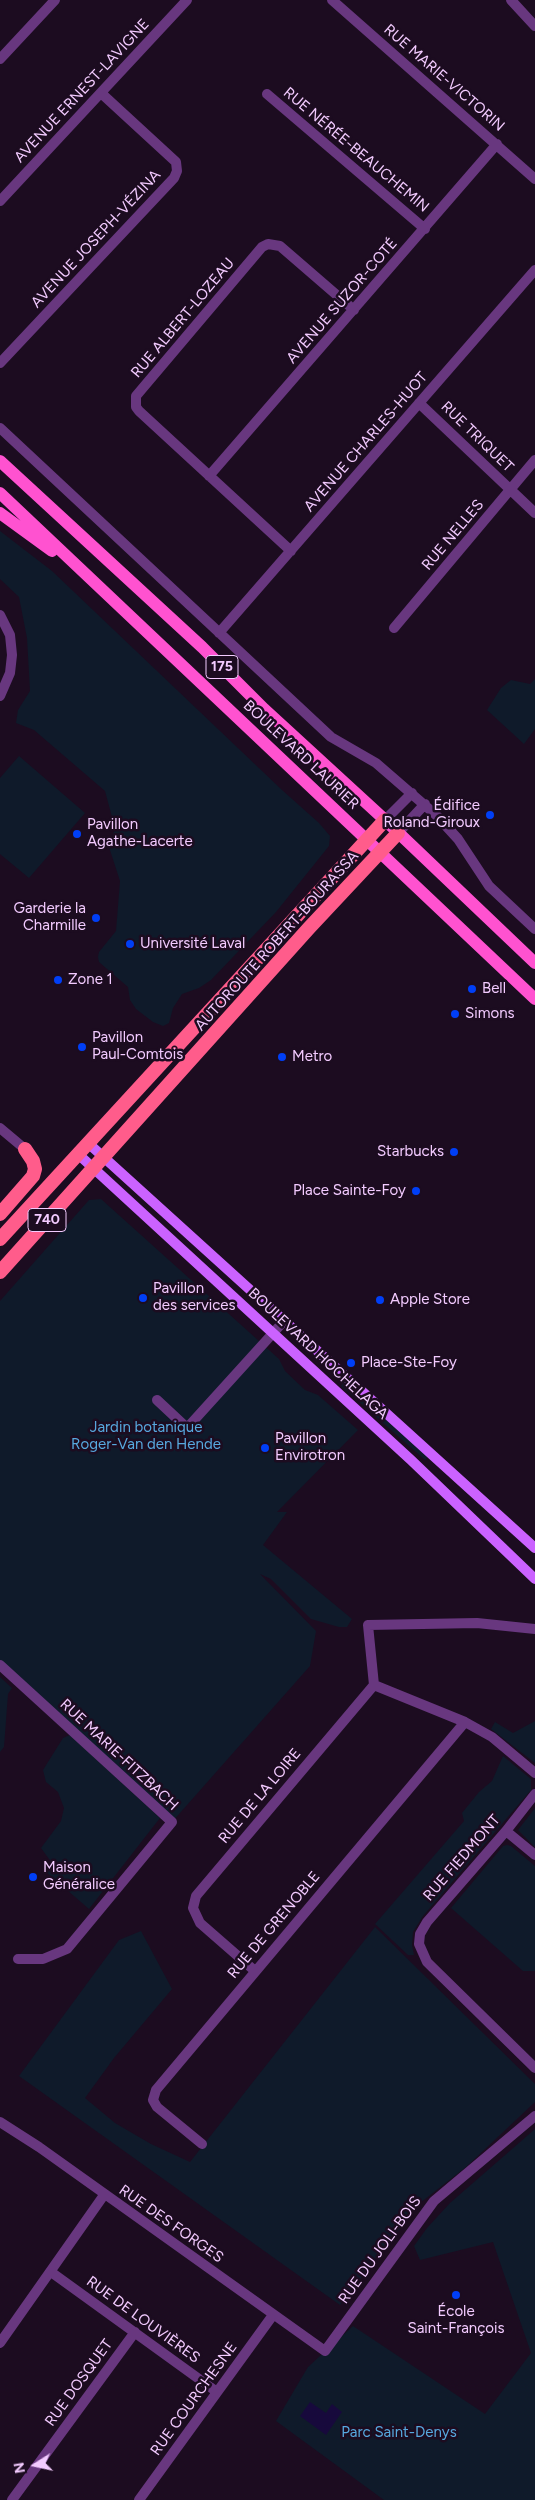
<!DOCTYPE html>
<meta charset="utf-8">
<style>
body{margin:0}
#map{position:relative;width:535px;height:2500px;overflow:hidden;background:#1c0c20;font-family:Figtree,sans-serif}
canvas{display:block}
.north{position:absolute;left:10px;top:2440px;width:50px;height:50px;-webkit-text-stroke:4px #1c0c20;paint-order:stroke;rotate:260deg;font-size:14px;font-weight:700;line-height:20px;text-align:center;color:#f3cbff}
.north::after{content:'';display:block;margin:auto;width:18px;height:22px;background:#f3cbff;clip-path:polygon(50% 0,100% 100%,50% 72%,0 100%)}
</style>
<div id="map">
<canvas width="535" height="2500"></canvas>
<div class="north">N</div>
</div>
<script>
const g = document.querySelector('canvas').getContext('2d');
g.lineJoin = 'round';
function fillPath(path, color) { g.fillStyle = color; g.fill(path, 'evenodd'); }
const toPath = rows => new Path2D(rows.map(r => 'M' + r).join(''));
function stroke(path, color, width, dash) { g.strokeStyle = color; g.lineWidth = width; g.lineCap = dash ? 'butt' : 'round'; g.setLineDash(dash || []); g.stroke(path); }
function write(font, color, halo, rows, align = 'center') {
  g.font = font + ' Figtree,sans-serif'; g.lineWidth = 5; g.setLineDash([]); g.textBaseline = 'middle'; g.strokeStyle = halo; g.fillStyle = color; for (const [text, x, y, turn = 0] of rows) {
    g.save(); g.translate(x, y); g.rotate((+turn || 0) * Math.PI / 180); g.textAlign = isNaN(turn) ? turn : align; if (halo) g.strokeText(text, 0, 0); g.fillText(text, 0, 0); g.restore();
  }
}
fillPath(toPath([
 [0,531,52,571,282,790,319,823,330,836,329,846,276,912,211,980,199,988,182,994,173,1008,169,1023,163,1026,153,1022,136,1009,130,1000,128,987,99,962,98,957,99,952,116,931,120,881,109,847,115,828,105,791,34,730,16,723,18,710,30,691,27,638,19,597,0,579],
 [535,679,535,729,524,744,487,710,501,688,511,680,530,684],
 [19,756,85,813,29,878,0,854,0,778],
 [101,1199,279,1359,285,1371,305,1390,318,1395,358,1430,277,1512,287,1512,263,1545,352,1619,347,1627,339,1627,311,1619,271,1579,260,1574,316,1631,310,1666,172,1822,0,1663,0,1301,89,1200],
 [345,1382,428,1457,425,1460,341,1386],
 [0,1677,12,1688,8,1694,4,1747,0,1752],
 [535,1721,535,1763,491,1729,495,1722,513,1733],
 [70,1735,160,1818,89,1909,45,1871,52,1863,41,1848,61,1821,64,1808,58,1792,46,1782,43,1770,63,1738],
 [503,1756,531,1779,531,1790,423,1916,413,1932,412,1945,414,1955,408,1955,375,1924,464,1821,462,1813,479,1792,492,1781],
 [535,1808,535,1847,518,1830],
 [507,1845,511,1846,535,1866,535,1971,523,1971,451,1908,503,1846],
 [375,1927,535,2084,535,2102,466,2167,420,2203,340,2305,19,2076,119,1940,141,1931,172,1989,114,2058,85,2098,115,2123,151,2144,190,2162],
 [535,2129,535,2500,384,2500,276,2421,308,2367,353,2326,485,2414,531,2353,493,2242,420,2260,414,2246,427,2228,450,2203]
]), '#0f1a2a');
fillPath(toPath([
 [310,2402,326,2413,332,2404,342,2412,326,2435,300,2416]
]), '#17093c');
stroke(toPath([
 [332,0,535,179],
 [511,0,535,26],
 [0,59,55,0],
 [267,94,425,229],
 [0,201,187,0],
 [0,363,174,178,177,171,176,162,101,93],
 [419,403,535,513],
 [0,428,331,737,376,763,436,815,458,839,489,886,535,929],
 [209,476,497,144],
 [291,551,139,411,136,407,136,396,262,247,268,244,280,246,354,310],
 [0,615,10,635,12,655,10,673,0,696],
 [394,628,535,460],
 [219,633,535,270],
 [385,820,412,793],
 [398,833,425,804],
 [0,1128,25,1149],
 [157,1400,187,1428,284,1321],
 [0,1665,172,1822,67,1949,43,1959,18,1959],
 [374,1685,465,1722,492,1737,535,1773],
 [535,1794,506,1831,427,1922,420,1934,419,1944,427,1962,535,2068],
 [506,1831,535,1855],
 [255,1971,200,1923,193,1908,196,1896,374,1685,368,1625,477,1623,535,1629],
 [0,2122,39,2147,325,2351,434,2201,535,2116],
 [202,2144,157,2107,153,2100,156,2090,465,1722],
 [51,2272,217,2392],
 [0,2343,104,2195],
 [12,2500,135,2332],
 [139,2500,273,2315]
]), '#68377f', 10);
stroke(toPath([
 [88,1143,535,1548],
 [78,1154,411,1460,535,1579]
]), '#cb62ff', 10);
stroke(toPath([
 [0,461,202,647,264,709,385,820,535,963],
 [0,493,535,999],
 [0,513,52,551]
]), '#ff52d0', 12);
stroke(toPath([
 [0,1214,33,1176,35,1169,33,1161,25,1149],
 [0,1239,385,820],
 [0,1272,309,928,398,833]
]), '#ff5c8b', 14);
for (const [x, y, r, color] of [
 [490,815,5,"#003ff6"],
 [77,834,5,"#003ff6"],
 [96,918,5,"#003ff6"],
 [130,944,5,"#003ff6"],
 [58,980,5,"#003ff6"],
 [472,989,5,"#003ff6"],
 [455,1014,5,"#003ff6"],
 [82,1047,5,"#003ff6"],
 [282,1057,5,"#003ff6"],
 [454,1152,5,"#003ff6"],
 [416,1191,5,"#003ff6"],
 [143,1298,5,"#003ff6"],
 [380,1300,5,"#003ff6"],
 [351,1363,5,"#003ff6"],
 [265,1448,5,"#003ff6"],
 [33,1877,5,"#003ff6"],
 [456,2295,5,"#003ff6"]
]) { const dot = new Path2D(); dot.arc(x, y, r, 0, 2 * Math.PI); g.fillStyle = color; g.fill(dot); stroke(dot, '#1c0c20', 2); }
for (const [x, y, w] of [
 [222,667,32],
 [47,1220,38]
]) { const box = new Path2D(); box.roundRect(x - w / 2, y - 11.5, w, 23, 4); g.fillStyle = '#1c0c20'; g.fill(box); stroke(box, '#f3cbff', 1); }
write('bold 14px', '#f3cbff', null, [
 ["175",222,667],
 ["740",47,1220]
]);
write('15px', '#f3cbff', '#1c0c20', [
 ["RUE MARIE-VICTORIN",444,78,41],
 ["AVENUE ERNEST-LAVIGNE",82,91,-47],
 ["RUE NÉRÉE-BEAUCHEMIN",356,150,40],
 ["AVENUE JOSEPH-VÉZINA",96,239,-47],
 ["AVENUE SUZOR-COTÉ",342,301,-49],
 ["RUE ALBERT-LOZEAU",183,318,-50],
 ["RUE TRIQUET",477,437,44],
 ["AVENUE CHARLES-HUOT",366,442,-49],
 ["RUE NELLES",453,535,-50],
 ["BOULEVARD LAURIER",301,755,43],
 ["AUTOROUTE ROBERT-BOURASSA",277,941,-48],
 ["BOULEVARD HOCHELAGA",318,1354,43],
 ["RUE MARIE-FITZBACH",119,1755,43],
 ["RUE DE LA LOIRE",260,1796,-50],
 ["RUE FIEDMONT",462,1858,-49],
 ["RUE DE GRENOBLE",274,1925,-50],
 ["RUE DES FORGES",171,2224,35],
 ["RUE DU JOLI-BOIS",380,2250,-54],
 ["RUE DE LOUVIÈRES",143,2320,36],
 ["RUE DOSQUET",79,2383,-54],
 ["RUE COURCHESNE",194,2399,-54]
]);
write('15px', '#f3cbff', '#1c0c20', [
 ["Édifice",480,806,"right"],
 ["Roland-Giroux",480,823,"right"],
 ["Pavillon",87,825],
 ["Agathe-Lacerte",87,842],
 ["Garderie la",86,909,"right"],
 ["Charmille",86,926,"right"],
 ["Université Laval",140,944],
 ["Zone 1",68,980],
 ["Bell",482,989],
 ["Simons",465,1014],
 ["Pavillon",92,1038],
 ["Paul-Comtois",92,1055],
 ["Metro",292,1057],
 ["Starbucks",444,1152,"right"],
 ["Place Sainte-Foy",406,1191,"right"],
 ["Pavillon",153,1289],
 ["des services",153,1306],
 ["Apple Store",390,1300],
 ["Place-Ste-Foy",361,1363],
 ["Pavillon",275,1439],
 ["Envirotron",275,1456],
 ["Maison",43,1868],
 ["Généralice",43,1885],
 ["École",456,2312,"center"],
 ["Saint-François",456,2329,"center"]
], 'left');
write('15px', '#57a9df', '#1c0c20', [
 ["Jardin botanique",146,1428],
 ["Roger-Van den Hende",146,1445],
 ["Parc Saint-Denys",399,2433]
]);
</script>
